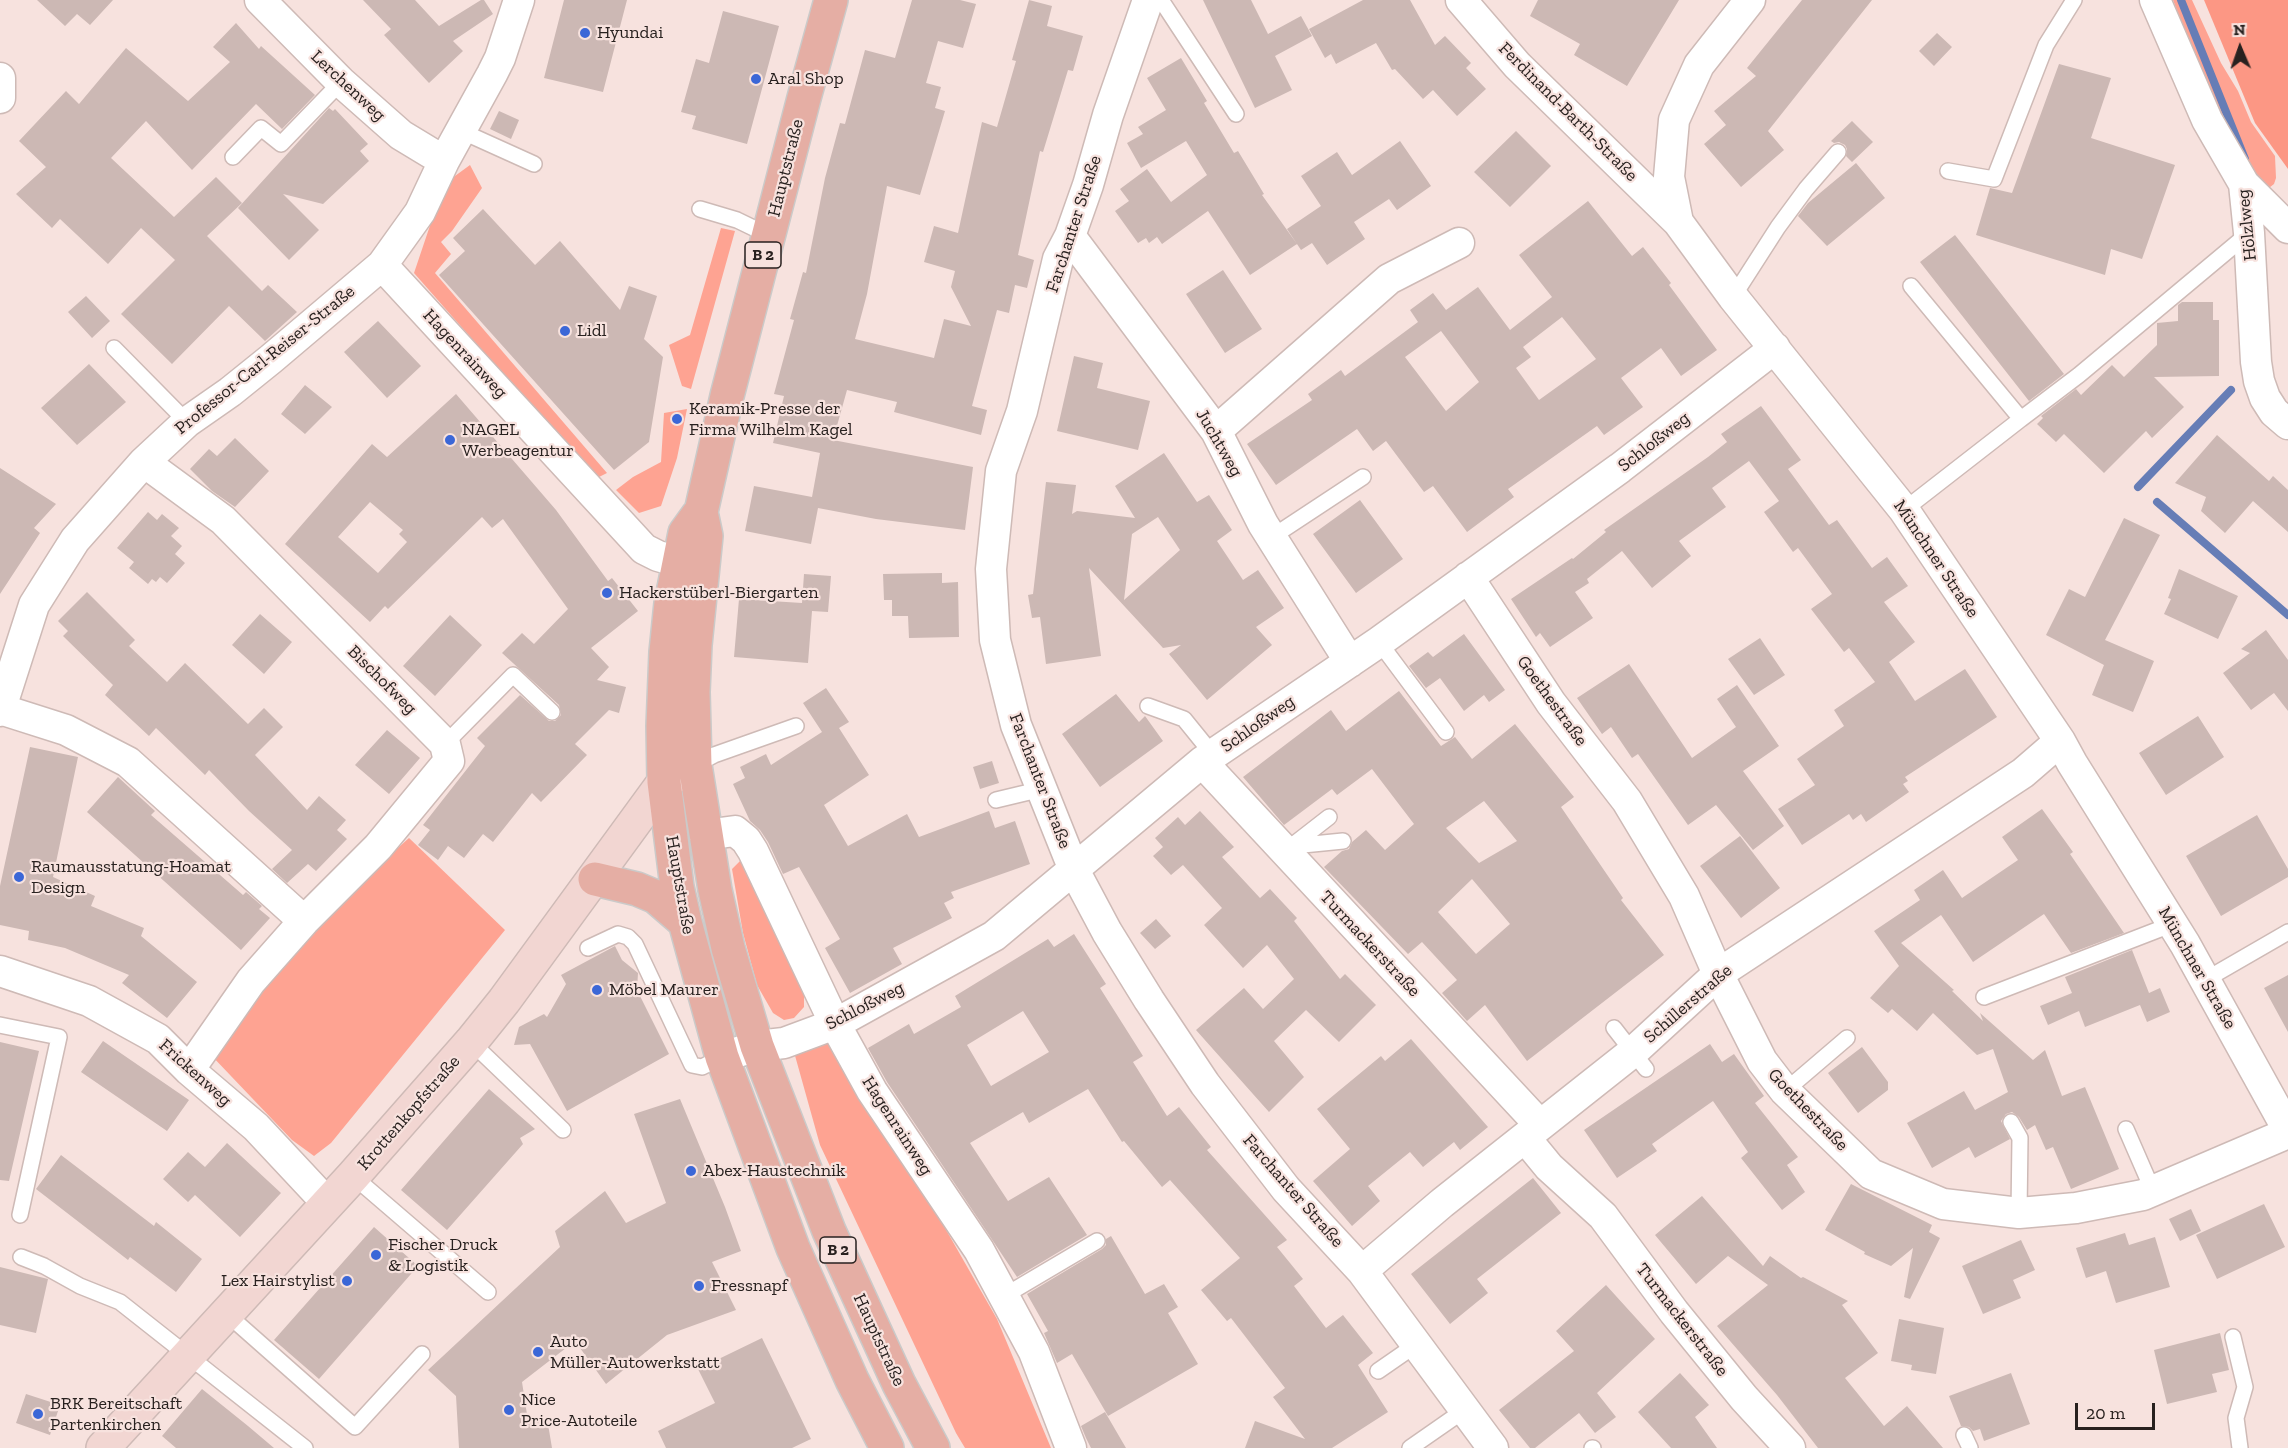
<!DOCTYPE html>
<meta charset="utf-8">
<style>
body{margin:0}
#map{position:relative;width:2288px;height:1448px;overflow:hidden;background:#f7e2de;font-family:"Zilla Slab",serif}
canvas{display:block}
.north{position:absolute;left:2210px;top:18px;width:60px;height:60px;-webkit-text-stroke:4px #f7e2de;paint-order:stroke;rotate:358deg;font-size:16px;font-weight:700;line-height:24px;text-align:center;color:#28211f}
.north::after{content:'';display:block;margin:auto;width:21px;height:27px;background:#28211f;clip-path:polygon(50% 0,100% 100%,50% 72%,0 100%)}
.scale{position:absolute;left:2075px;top:1403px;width:80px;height:27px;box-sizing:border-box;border:3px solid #28211f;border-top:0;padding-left:8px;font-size:18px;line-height:21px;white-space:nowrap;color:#28211f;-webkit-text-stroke:4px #f7e2de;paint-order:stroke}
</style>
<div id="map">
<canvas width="2288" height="1448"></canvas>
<div class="north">N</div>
<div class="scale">20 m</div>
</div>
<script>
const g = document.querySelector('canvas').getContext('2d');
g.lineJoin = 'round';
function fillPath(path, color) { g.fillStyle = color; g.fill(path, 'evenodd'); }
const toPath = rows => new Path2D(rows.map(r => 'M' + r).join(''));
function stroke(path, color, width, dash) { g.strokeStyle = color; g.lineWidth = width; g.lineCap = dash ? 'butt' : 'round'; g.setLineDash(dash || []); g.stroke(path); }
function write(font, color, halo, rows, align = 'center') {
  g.font = font + ' "Zilla Slab",serif'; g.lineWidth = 4.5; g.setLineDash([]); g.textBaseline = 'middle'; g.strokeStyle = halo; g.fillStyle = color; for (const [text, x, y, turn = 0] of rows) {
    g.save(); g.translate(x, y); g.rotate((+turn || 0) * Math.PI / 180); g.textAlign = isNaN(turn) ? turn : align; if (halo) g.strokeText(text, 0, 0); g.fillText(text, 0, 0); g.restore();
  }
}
fillPath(toPath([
 [2173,0,2192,0,2221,63,2238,91,2251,122,2275,156,2276,178,2274,184,2265,191,2223,134],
 [470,165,482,188,452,231,441,242,451,254,435,273,607,473,595,479,414,273,444,184],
 [721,228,735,231,691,389,682,386,669,345,690,335],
 [687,409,677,458,661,506,639,513,616,490,633,477,661,462,664,413],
 [409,838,505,930,331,1143,314,1156,292,1140,210,1054,310,935,369,874],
 [747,854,804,992,804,1007,794,1018,784,1020,773,1013,757,985,743,933,732,869],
 [833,1032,997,1319,1051,1448,965,1448,956,1433,820,1145,794,1052]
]), '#fea392');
fillPath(toPath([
 [2204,0,2288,0,2288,169,2255,123]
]), '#fc9784');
stroke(toPath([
 [2181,0,2245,159],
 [2138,487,2231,390],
 [2157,502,2288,615]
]), '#667db6', 8);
fillPath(toPath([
 [37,0,113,0,90,25,77,14,65,26],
 [363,0,415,0,439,26,481,0,484,0,493,14,453,41,463,51,429,83,384,35,391,29],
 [564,0,627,0,603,92,544,78],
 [912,0,960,0,976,4,963,48,938,41,926,83,941,87,935,108,945,111,920,195,887,186,867,294,855,339,934,358,944,319,971,326,951,287,955,271,924,262,934,226,958,233,982,122,997,127,1016,61,1012,60,1029,0,1052,6,1047,26,1083,36,1073,71,1068,70,1043,152,1040,151,1018,255,1034,260,1027,288,1015,285,1009,313,997,310,972,406,987,410,981,435,894,412,897,402,847,390,833,440,973,467,965,530,876,519,818,508,811,544,745,531,754,486,812,497,820,453,773,443,784,396,774,394,794,320,790,319,803,272,806,273,825,178,840,123,845,124,865,50,895,58],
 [1203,0,1251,0,1268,34,1301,16,1312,36,1275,56,1292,90,1255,108],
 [1363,0,1410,0,1435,45,1445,36,1471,63,1466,68,1486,89,1457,116,1433,90,1423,99,1395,69,1392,70,1376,43,1336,64,1331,54,1325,58,1309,29],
 [1538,0,1679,0,1627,86,1574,55,1580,44,1530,16],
 [1802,0,1872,0,1768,131,1784,150,1741,187,1704,144,1726,125,1714,111,1756,76,1747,68],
 [723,11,779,26,747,144,692,129,696,116,681,112,696,59,709,63],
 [236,23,259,49,261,46,315,95,282,129,256,104,192,170,146,121,111,158,174,217,216,177,242,203,207,236,262,291,268,285,297,312,265,341,229,306,172,364,121,314,175,260,141,228,108,264,60,219,52,228,16,194,46,167,19,141,66,91,79,104,126,48,188,101,230,62,213,47],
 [1937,33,1952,47,1934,66,1919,51],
 [1181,58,1207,101,1204,103,1234,153,1238,151,1264,194,1262,195,1297,244,1250,275,1208,211,1162,244,1157,237,1149,243,1146,238,1138,243,1115,211,1129,201,1120,189,1147,169,1171,202,1207,175,1186,141,1141,168,1127,143,1143,134,1138,127,1166,110,1147,78],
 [2059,64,2111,78,2091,138,2175,165,2142,259,2111,249,2105,275,1976,235,1990,188,2012,193],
 [329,108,333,111,335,109,368,144,360,151,369,161,323,204,283,194,319,230,289,260,238,208],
 [499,111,519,120,511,139,490,129],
 [1852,121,1873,142,1852,162,1846,156,1847,149,1845,145,1839,142,1834,143,1831,141],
 [1516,131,1551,166,1510,207,1474,172],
 [1400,141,1431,186,1397,210,1389,199,1354,222,1365,239,1327,265,1312,243,1301,250,1287,229,1321,206,1301,176,1337,152,1352,175],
 [1856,163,1885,198,1827,246,1798,216,1808,203],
 [1588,201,1632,256,1643,247,1671,283,1669,285,1717,350,1681,376,1661,348,1621,378,1643,407,1604,435,1597,426,1508,489,1514,497,1467,532,1433,486,1424,492,1386,441,1373,451,1357,429,1276,485,1247,444,1312,400,1308,394,1341,370,1345,376,1418,322,1410,310,1433,293,1446,310,1478,287,1510,330,1552,297,1519,255],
 [1562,317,1596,359,1539,400,1516,368,1531,357,1523,347],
 [1441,331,1479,382,1446,411,1405,357],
 [483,209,535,265,560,241,620,310,629,286,657,296,644,339,663,357,649,442,614,470,439,275,465,251,453,238],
 [1955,235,2064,374,2029,401,1920,262],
 [1223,270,1262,329,1225,353,1186,294],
 [86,296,110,321,92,338,68,312],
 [2182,302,2213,302,2213,320,2219,320,2219,376,2154,377,2184,407,2152,438,2146,431,2104,473,2064,434,2056,442,2037,424,2043,418,2041,416,2076,389,2081,395,2112,365,2124,377,2157,345,2157,323,2178,321,2178,305],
 [378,321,421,366,387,398,344,352],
 [1074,356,1103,363,1097,388,1150,401,1138,450,1057,431],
 [89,364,126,402,77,445,41,408],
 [305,385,332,407,305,434,281,414],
 [456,394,556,510,608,581,612,578,638,611,591,648,609,667,597,680,626,687,619,713,609,710,575,744,587,755,541,802,532,793,493,842,483,834,464,858,448,846,438,860,418,845,430,830,423,825,485,746,477,738,520,695,549,721,555,721,561,715,559,705,502,653,522,633,534,644,568,609,503,519,492,528,482,517,388,609,385,606,370,622,285,544,372,444,387,457],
 [370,502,403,530,399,534,407,542,378,573,338,537],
 [1761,406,1801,460,1788,469,1829,525,1837,520,1872,568,1887,557,1908,586,1884,602,1915,642,1889,662,1915,701,1965,669,1997,717,1905,777,1908,781,1903,784,1909,792,1866,822,1861,814,1853,820,1849,814,1802,845,1778,809,1815,785,1797,759,1844,726,1834,710,1875,682,1849,648,1844,652,1811,609,1832,594,1798,548,1793,552,1764,512,1779,501,1749,461,1712,488,1726,507,1679,541,1691,556,1652,588,1622,551,1587,579,1589,583,1575,592,1593,618,1550,647,1540,633,1536,637,1511,599,1572,558,1573,559,1606,532,1604,530,1708,457,1727,442,1721,434],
 [2217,435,2269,481,2273,476,2288,490,2288,532,2253,501,2225,533,2201,511,2206,497,2175,483],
 [235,438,269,471,235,507,212,491,190,469,209,449,217,456],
 [1164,453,1197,502,1209,495,1232,530,1217,541,1243,580,1258,570,1284,608,1256,627,1272,645,1207,700,1169,654,1181,645,1163,648,1089,568,1101,656,1046,664,1040,617,1032,618,1028,595,1033,594,1046,482,1076,485,1072,514,1077,511,1135,518,1115,486],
 [1158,517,1180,550,1124,600,1132,534],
 [0,468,56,504,34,528,40,533,0,594],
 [1360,500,1403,559,1356,593,1313,534],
 [148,512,157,520,162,514,179,528,171,536,182,546,175,554,185,563,167,583,160,577,156,582,152,579,148,584,129,568,134,562,117,548],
 [2124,518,2160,535,2105,640,2154,661,2133,712,2092,695,2104,665,2046,635,2069,589,2085,597],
 [2179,569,2238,596,2218,639,2164,614,2171,599,2168,598],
 [942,573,942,583,958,582,959,637,909,638,908,616,892,616,892,600,884,600,883,574],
 [804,574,831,576,828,612,812,611,808,663,734,657,739,599,802,603],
 [87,592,135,640,129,646,167,682,185,663,248,724,264,708,283,727,255,755,307,810,319,796,346,820,337,830,347,839,316,871,308,864,287,883,272,869,292,850,249,811,209,770,205,775,156,728,149,736,105,695,113,685,63,636,68,631,58,621],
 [260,614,292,642,264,674,232,645],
 [450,615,482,645,435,696,403,666],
 [2266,630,2288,660,2288,711,2274,693,2251,710,2223,673,2250,653,2241,649],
 [1464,634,1505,690,1489,702,1484,695,1464,711,1440,678,1426,688,1409,666,1428,652,1433,657],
 [1760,638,1785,675,1754,695,1728,659],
 [1629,664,1692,758,1736,727,1717,699,1737,685,1779,746,1743,771,1784,826,1753,850,1716,805,1688,825,1638,754,1632,758,1611,727,1602,734,1577,698],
 [826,688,849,722,839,728,869,775,824,805,848,846,907,814,919,837,989,811,995,828,1015,821,1030,864,951,892,954,898,944,903,952,918,893,948,902,964,850,993,825,948,840,939,799,867,783,874,768,842,760,830,750,821,733,784,745,778,740,767,766,754,771,765,822,732,803,703],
 [1399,691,1441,746,1455,737,1472,759,1515,724,1574,797,1561,807,1623,898,1621,900,1664,955,1527,1061,1485,1005,1467,1021,1442,993,1457,980,1422,942,1408,954,1324,867,1342,851,1349,849,1352,842,1366,830,1385,850,1414,824,1372,769,1337,795,1332,789,1284,825,1243,777,1331,710,1346,731],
 [1484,801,1517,841,1479,863,1446,828],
 [1472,879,1510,924,1476,954,1438,912],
 [1116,694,1139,722,1145,716,1163,741,1100,787,1062,734],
 [2198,716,2224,757,2166,795,2139,753],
 [387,730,420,758,389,794,355,765],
 [30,747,78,757,53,877,95,896,91,906,144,928,141,936,197,982,167,1018,122,983,129,975,65,948,28,940,29,931,0,925,0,886],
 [992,761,999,783,980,789,973,767],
 [118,777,155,811,151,815,243,895,246,892,262,906,259,909,270,918,241,950,87,812],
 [2042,809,2073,852,2070,854,2124,933,2071,953,2044,914,1973,962,1941,915,1901,943,1954,990,1952,991,1983,1021,1980,1013,2033,1060,2045,1050,2062,1096,2085,1087,2119,1169,2071,1189,2053,1147,2046,1150,2035,1125,2027,1130,2019,1117,2012,1112,2006,1114,2001,1121,2010,1139,1975,1158,1969,1147,1932,1168,1907,1123,1964,1091,1975,1110,2008,1092,1993,1049,1977,1055,1933,1013,1917,1031,1892,1009,1888,1013,1870,998,1899,966,1874,931,1920,900,1914,890,1943,870,1962,898,2018,860,2002,837],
 [1200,811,1234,847,1222,857,1260,898,1270,889,1297,918,1294,921,1340,979,1345,974,1376,1005,1339,1042,1306,1010,1274,1041,1304,1077,1269,1112,1196,1030,1244,988,1263,1009,1294,979,1267,945,1243,968,1204,925,1222,908,1183,865,1171,875,1153,856,1163,847,1155,838,1178,817,1185,825],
 [2257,815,2288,869,2288,877,2221,916,2186,856],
 [1740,836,1780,888,1741,918,1700,866],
 [1156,919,1171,936,1155,949,1140,933],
 [1074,934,1106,984,1100,988,1143,1056,1133,1062,1167,1116,1179,1107,1211,1147,1207,1150,1287,1240,1277,1247,1303,1279,1294,1286,1326,1328,1343,1315,1373,1353,1358,1365,1388,1412,1332,1448,1245,1448,1255,1421,1305,1439,1273,1397,1285,1388,1231,1318,1227,1321,1201,1290,1240,1258,1170,1180,1162,1187,1124,1141,1122,1142,1088,1089,1029,1123,1023,1112,970,1143,1008,1201,1049,1177,1087,1235,1017,1277,887,1082,868,1048,909,1024,914,1034,961,1007,955,996,1048,939,1054,947],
 [1023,1011,1049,1052,991,1086,967,1045],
 [615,946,622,960,638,973,637,990,669,1054,567,1111,530,1044,514,1045,519,1027,544,1014,547,1017,566,984,561,975],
 [2132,950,2149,993,2160,988,2170,1012,2147,1022,2140,1005,2085,1027,2079,1011,2048,1025,2040,1006,2072,993,2065,977],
 [2288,975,2288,1032,2264,988],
 [1411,1039,1488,1127,1460,1150,1454,1142,1423,1167,1410,1152,1368,1186,1380,1201,1352,1226,1313,1181,1350,1149,1317,1109,1381,1056,1385,1061],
 [103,1041,189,1100,167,1131,81,1072],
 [0,1042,39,1051,9,1181,0,1180],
 [1710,1044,1722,1062,1734,1054,1764,1096,1755,1103,1798,1157,1787,1165,1805,1192,1782,1210,1741,1158,1748,1152,1713,1101,1652,1144,1657,1151,1617,1178,1584,1130],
 [1862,1047,1888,1082,1888,1090,1858,1113,1828,1073],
 [489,1089,535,1129,520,1138,523,1144,447,1230,401,1190],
 [680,1099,725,1207,741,1251,712,1262,736,1310,667,1335,606,1384,575,1341,522,1382,528,1421,547,1418,552,1448,459,1448,456,1396,428,1370,560,1247,555,1231,605,1191,626,1223,666,1203,634,1114],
 [227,1143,281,1193,240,1237,195,1195,188,1202,163,1179,188,1152,205,1167],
 [61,1155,154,1226,156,1222,202,1259,176,1292,130,1257,128,1260,36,1189],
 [1533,1178,1561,1213,1477,1279,1488,1293,1450,1324,1411,1274],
 [1851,1184,1932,1225,1929,1232,1940,1238,1910,1299,1904,1297,1913,1248,1891,1266,1864,1254,1865,1252,1825,1230],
 [1702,1196,1763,1266,1770,1256,1801,1278,1803,1277,1848,1301,1842,1305,1878,1353,1845,1378,1884,1426,1907,1406,1943,1448,1818,1448,1777,1395,1717,1326,1768,1285,1728,1256,1696,1284,1655,1235],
 [2264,1204,2285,1247,2217,1279,2196,1235],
 [2191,1209,2201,1231,2180,1241,2169,1219],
 [374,1227,418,1266,319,1379,274,1340],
 [2125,1233,2129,1245,2155,1237,2170,1287,2116,1303,2106,1271,2086,1278,2076,1248],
 [1111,1236,1145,1294,1164,1284,1178,1307,1168,1313,1198,1364,1108,1416,1072,1354,1057,1363,1044,1333,1048,1331,1027,1294,1102,1249,1106,1245,1106,1239],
 [2021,1240,2035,1270,2013,1280,2021,1298,1983,1314,1962,1266],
 [0,1267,48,1279,36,1333,0,1325],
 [1606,1285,1655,1339,1597,1393,1616,1417,1595,1433,1579,1413,1535,1448,1530,1448,1499,1410,1574,1351,1556,1331],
 [1899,1319,1944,1328,1936,1374,1911,1370,1912,1365,1891,1361],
 [2220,1333,2229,1370,2212,1374,2217,1392,2167,1404,2154,1350],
 [762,1338,811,1439,792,1448,666,1448,658,1431,715,1403,698,1369],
 [1680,1373,1709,1405,1695,1417,1717,1448,1671,1448,1638,1412],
 [2011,1373,2030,1424,1984,1441,1980,1429,1973,1431,1969,1427,1961,1426,1949,1396],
 [202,1389,248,1426,274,1448,176,1448,162,1436],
 [26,1394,60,1405,50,1435,16,1423],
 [1105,1412,1126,1448,1091,1448,1086,1438,1081,1426]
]), '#ccb8b4');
const lane = toPath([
 [1161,0,1236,114],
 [461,131,534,164],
 [233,157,261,128,281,144,341,82],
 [1948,171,1994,179,2046,45,2074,0],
 [700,209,737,220,768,235],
 [1733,297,1778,227,1806,189,1838,152],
 [114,348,187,422],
 [2021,419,2079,375,2249,233],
 [1904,510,2021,419,1911,286],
 [1272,537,1363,477],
 [1379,642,1446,732],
 [1148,706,1184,719,1214,756],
 [445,744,513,675,552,712],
 [695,765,714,755,796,726],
 [996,800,1042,789],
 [1293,846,1343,841],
 [1284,852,1329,817],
 [588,948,618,934,628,937,635,944,692,1065,702,1067,722,1057],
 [2205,980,2288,932],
 [1984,997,2173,924],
 [0,1025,59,1037,20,1215],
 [1614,1028,1646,1069],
 [471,1042,563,1130],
 [1785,1091,1847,1038],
 [2011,1122,2020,1138,2019,1213],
 [2126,1129,2153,1191],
 [353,1176,488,1292],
 [21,1257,44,1266,80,1286,120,1302,305,1448],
 [1004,1296,1097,1241],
 [227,1314,355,1427,422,1354],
 [2233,1337,2245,1387,2236,1418,2240,1448],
 [1378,1371,1417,1344],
 [1964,1435,1970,1448],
 [1410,1448,1466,1409],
 [1592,1448,1593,1448]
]);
const street = toPath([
 [260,0,341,82,401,135,444,161],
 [1148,0,1108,115,1088,185,1070,236,1058,259,1022,411,1001,471,991,569,995,640,1016,725,1074,870,1107,932,1149,1000,1205,1084,1286,1189,1362,1271,1493,1448],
 [1461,0,1517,65,1678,222],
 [1750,0,1699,65,1674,120,1669,177,1678,222,1733,297,1904,510,2060,741,2072,763,2185,944,2288,1130],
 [2155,0,2207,120,2244,184,2249,233,2256,362,2259,381,2265,398,2274,412,2288,424],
 [0,78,0,98],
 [2244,184,2288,228],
 [1070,236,1216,431,1263,524,1350,662],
 [382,265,644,549,658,556,679,562],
 [1216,431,1389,279,1459,243],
 [144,462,223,520,445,744,449,761,378,847,304,921,251,981,189,1070],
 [1468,577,1551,703,1627,801,1684,896,1718,974,1762,1061,1785,1091,1871,1174,1943,1204,2019,1213,2076,1208,2143,1195,2288,1133],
 [0,709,66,730,128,762,304,921],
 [0,711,34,605,75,540,144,462,187,422,230,392,271,359,382,265,420,212,444,161,492,74,500,58,519,0],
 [1202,762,1540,1125],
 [705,835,735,831,746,840,753,851,835,1024,872,1091,979,1250,1034,1352,1071,1448],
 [0,971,89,1001,158,1039,189,1070,256,1127,328,1204],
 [722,1057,757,1046,784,1043,835,1024,994,936,1202,762,1379,642,1620,468,1775,348],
 [1526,1139,1549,1167,1603,1216,1674,1312,1744,1398,1790,1448],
 [1362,1271,1442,1203,1634,1051,1718,974,2023,773,2060,741]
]);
const secondary = toPath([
 [103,1448,353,1176,471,1042,504,1001,664,782,682,772]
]);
const primary = toPath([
 [831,0,804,98,727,396,701,512,706,536,695,645,693,692,695,765,715,890,728,948,757,1046,829,1231,899,1384,933,1448],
 [698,515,685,533,671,603,666,652,663,726,664,782,677,887,685,922,722,1057,793,1248,852,1380,887,1448],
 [595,879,637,889,656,897,685,922]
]);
stroke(lane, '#cebab6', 18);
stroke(street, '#cebab6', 33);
stroke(secondary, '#cebab6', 36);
stroke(primary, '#cbcac9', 36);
stroke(lane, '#fff', 15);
stroke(street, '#fff', 30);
stroke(secondary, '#f2d6d2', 33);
stroke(primary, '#e5aea4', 33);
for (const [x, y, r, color] of [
 [585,33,6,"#3b67d7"],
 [756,79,6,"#3b67d7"],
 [565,331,6,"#3b67d7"],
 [677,419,6,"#3b67d7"],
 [450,440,6,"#3b67d7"],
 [607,593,6,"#3b67d7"],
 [19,877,6,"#3b67d7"],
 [597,990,6,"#3b67d7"],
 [691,1171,6,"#3b67d7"],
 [376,1255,6,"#3b67d7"],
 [347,1281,6,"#3b67d7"],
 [699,1286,6,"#3b67d7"],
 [538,1352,6,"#3b67d7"],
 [509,1410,6,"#3b67d7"],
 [38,1414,6,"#3b67d7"]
]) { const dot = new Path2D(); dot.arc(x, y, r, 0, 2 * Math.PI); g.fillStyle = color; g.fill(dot); stroke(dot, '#f7e2de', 2); }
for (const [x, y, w] of [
 [763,255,36],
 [838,1250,36]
]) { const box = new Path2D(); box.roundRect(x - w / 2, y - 13, w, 26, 4.5); g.fillStyle = '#f7e2de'; g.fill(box); stroke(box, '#28211f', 1.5); }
write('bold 16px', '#28211f', null, [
 ["B 2",763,255],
 ["B 2",838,1250]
]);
write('18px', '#28211f', '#f7e2de', [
 ["Hyundai",597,33],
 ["Aral Shop",768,79],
 ["Lidl",577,331],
 ["Keramik-Presse der",689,409],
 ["Firma Wilhelm Kagel",689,430],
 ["NAGEL",462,430],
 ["Werbeagentur",462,451],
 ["Hackerstüberl-Biergarten",619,593],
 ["Raumausstatung-Hoamat",31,867],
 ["Design",31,888],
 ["Möbel Maurer",609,990],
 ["Abex-Haustechnik",703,1171],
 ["Fischer Druck",388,1245],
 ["& Logistik",388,1266],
 ["Lex Hairstylist",335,1281,"right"],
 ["Fressnapf",711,1286],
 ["Auto",550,1342],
 ["Müller-Autowerkstatt",550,1363],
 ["Nice",521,1400],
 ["Price-Autoteile",521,1421],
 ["BRK Bereitschaft",50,1404],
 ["Partenkirchen",50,1425]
], 'left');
write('18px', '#28211f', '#f7e2de', [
 ["Lerchenweg",348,86,43],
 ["Ferdinand-Barth-Straße",1568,112,45],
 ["Hauptstraße",786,168,-76],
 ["Farchanter Straße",1074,224,-72],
 ["Hölzlweg",2247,225,-96],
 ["Hagenrainweg",465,354,47],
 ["Professor-Carl-Reiser-Straße",265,360,-39],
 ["Schloßweg",1654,442,-38],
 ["Juchtweg",1219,443,60],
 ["Münchner Straße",1936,559,56],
 ["Bischofweg",382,680,45],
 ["Goethestraße",1552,701,54],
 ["Schloßweg",1258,724,-35],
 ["Farchanter Straße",1040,781,69],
 ["Hauptstraße",680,885,80],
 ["Turmackerstraße",1370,944,47],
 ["Münchner Straße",2197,968,60],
 ["Schillerstraße",1688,1004,-41],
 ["Schloßweg",865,1006,-27],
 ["Frickenweg",195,1073,42],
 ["Goethestraße",1808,1110,46],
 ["Krottenkopfstraße",409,1113,-49],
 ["Hagenrainweg",897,1126,57],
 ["Farchanter Straße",1293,1191,49],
 ["Turmackerstraße",1682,1320,52],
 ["Hauptstraße",879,1340,65]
]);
</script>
